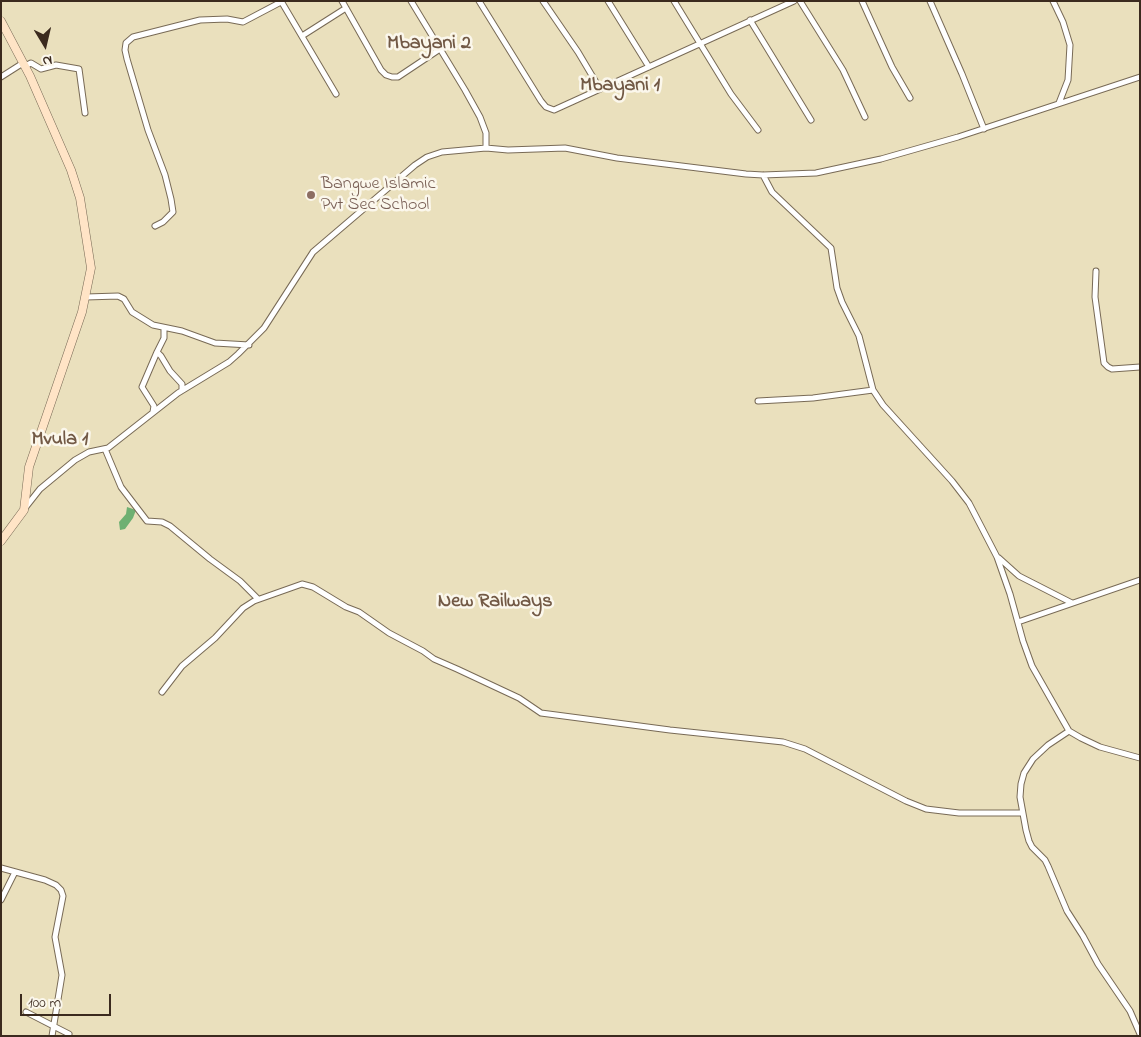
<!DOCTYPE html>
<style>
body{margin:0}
#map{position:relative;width:1141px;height:1037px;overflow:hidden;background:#eae0bd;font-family:"Indie Flower",sans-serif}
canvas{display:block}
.frame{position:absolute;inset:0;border:2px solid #3b2a1e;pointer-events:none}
.north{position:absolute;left:20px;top:20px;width:50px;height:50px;-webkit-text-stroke:4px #fbf7ec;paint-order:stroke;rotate:171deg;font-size:14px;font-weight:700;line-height:20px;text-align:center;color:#3b2a1e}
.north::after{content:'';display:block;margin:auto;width:18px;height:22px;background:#3b2a1e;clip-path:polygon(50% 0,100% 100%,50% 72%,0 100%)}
.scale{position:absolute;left:20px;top:994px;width:91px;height:22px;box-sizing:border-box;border:2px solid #3b2a1e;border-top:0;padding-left:6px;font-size:15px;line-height:18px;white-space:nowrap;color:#3b2a1e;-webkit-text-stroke:4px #fbf7ec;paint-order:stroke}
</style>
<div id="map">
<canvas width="1141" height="1037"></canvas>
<div class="frame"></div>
<div class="north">N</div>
<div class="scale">100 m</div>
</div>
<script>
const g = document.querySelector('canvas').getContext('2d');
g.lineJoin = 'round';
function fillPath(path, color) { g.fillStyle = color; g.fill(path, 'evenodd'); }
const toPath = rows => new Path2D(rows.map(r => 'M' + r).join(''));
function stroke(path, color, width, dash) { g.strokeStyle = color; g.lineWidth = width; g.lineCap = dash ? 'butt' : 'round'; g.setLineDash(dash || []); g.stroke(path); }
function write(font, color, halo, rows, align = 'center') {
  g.font = font + ' "Indie Flower",sans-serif'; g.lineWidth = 5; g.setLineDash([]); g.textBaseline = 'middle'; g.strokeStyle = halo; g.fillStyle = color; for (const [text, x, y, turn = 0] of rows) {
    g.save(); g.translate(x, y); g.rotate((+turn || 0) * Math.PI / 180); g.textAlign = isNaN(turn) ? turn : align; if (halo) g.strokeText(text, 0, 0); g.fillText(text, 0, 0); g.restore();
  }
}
fillPath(toPath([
 [127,507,136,510,133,518,125,529,120,530,119,522,126,514]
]), '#6eb072');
const street = toPath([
 [281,1,336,94],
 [342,1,381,70,386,75,392,77,398,77,440,49],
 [411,1,465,90,480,117,486,133,486,148],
 [479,1,541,101,546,107,554,110,794,1],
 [543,1,578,52,600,89],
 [608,1,649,67],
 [674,1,731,94,758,130],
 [800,1,843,70,865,117],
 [862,1,892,67,910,98],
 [930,1,962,74,984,129],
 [1053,1,1063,22,1070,45,1068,80,1059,103],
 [750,20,811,120],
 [302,36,346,8],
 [25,66,31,63,41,69,56,65,79,69,85,113],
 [1,77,23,63],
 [763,175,772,192,831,248,837,288,842,302,859,336,873,390,883,405,952,481,969,503,997,557,1010,594,1023,641,1032,666,1069,731,1081,738,1100,747,1140,758],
 [155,226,163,222,173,212,171,199,165,175,148,130,127,59,125,50,126,43,133,37,200,20,227,19,243,22,281,2],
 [1096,271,1095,297,1104,363,1108,367,1112,369,1140,367],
 [86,297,118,296,124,299,132,312,153,325,182,331,215,343,249,345],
 [164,328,164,338,157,352,161,356,170,371,182,384,182,390],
 [758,401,813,398,873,390],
 [153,412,154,406,142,387,157,352],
 [105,449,121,487,147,521,162,522,170,526,210,559,240,581,258,599],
 [25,508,40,489,75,460,89,452,108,448,178,393,229,362,238,354,264,328,313,252,415,165,427,157,442,152,486,148,508,150,565,148,617,158,746,174,763,175,816,173,881,159,958,137,1140,77],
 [999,558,1019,576,1072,603],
 [1018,622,1140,580],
 [162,692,182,666,215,638,243,608,254,601,302,584,313,587,346,607,359,612,389,633,423,651,434,659,457,669,519,698,541,713,670,730,783,742,805,749,906,801,926,809,959,813,1022,813],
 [1069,731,1048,745,1033,759,1024,773,1021,784,1020,797,1026,830,1029,841,1032,847,1045,860,1048,866,1067,911,1083,936,1098,964,1130,1011,1140,1034],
 [1,868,45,880,56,885,61,890,63,896,55,937,62,975,52,1036],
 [1,900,15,872],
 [26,1012,69,1034]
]);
const secondary = toPath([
 [1,21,30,76,71,170,80,198,91,268,82,312,29,467,24,510,1,541]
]);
stroke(street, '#786a56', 7);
stroke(secondary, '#786a56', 9);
stroke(street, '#fff', 5);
stroke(secondary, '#ffe4c6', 8);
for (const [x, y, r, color] of [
 [311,195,5,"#8d6e63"]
]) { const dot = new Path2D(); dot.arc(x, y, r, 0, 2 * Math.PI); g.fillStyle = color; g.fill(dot); stroke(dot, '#fbf7ec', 2); }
write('18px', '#785e54', '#fbf7ec', [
 ["Bangwe Islamic",321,185],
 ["Pvt Sec School",321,206]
], 'left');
write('bold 20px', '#725945', '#fbf7ec', [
 ["Mbayani 2",429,45],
 ["Mbayani 1",620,87],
 ["Mvula 1",60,441],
 ["New Railways",495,603]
]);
</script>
